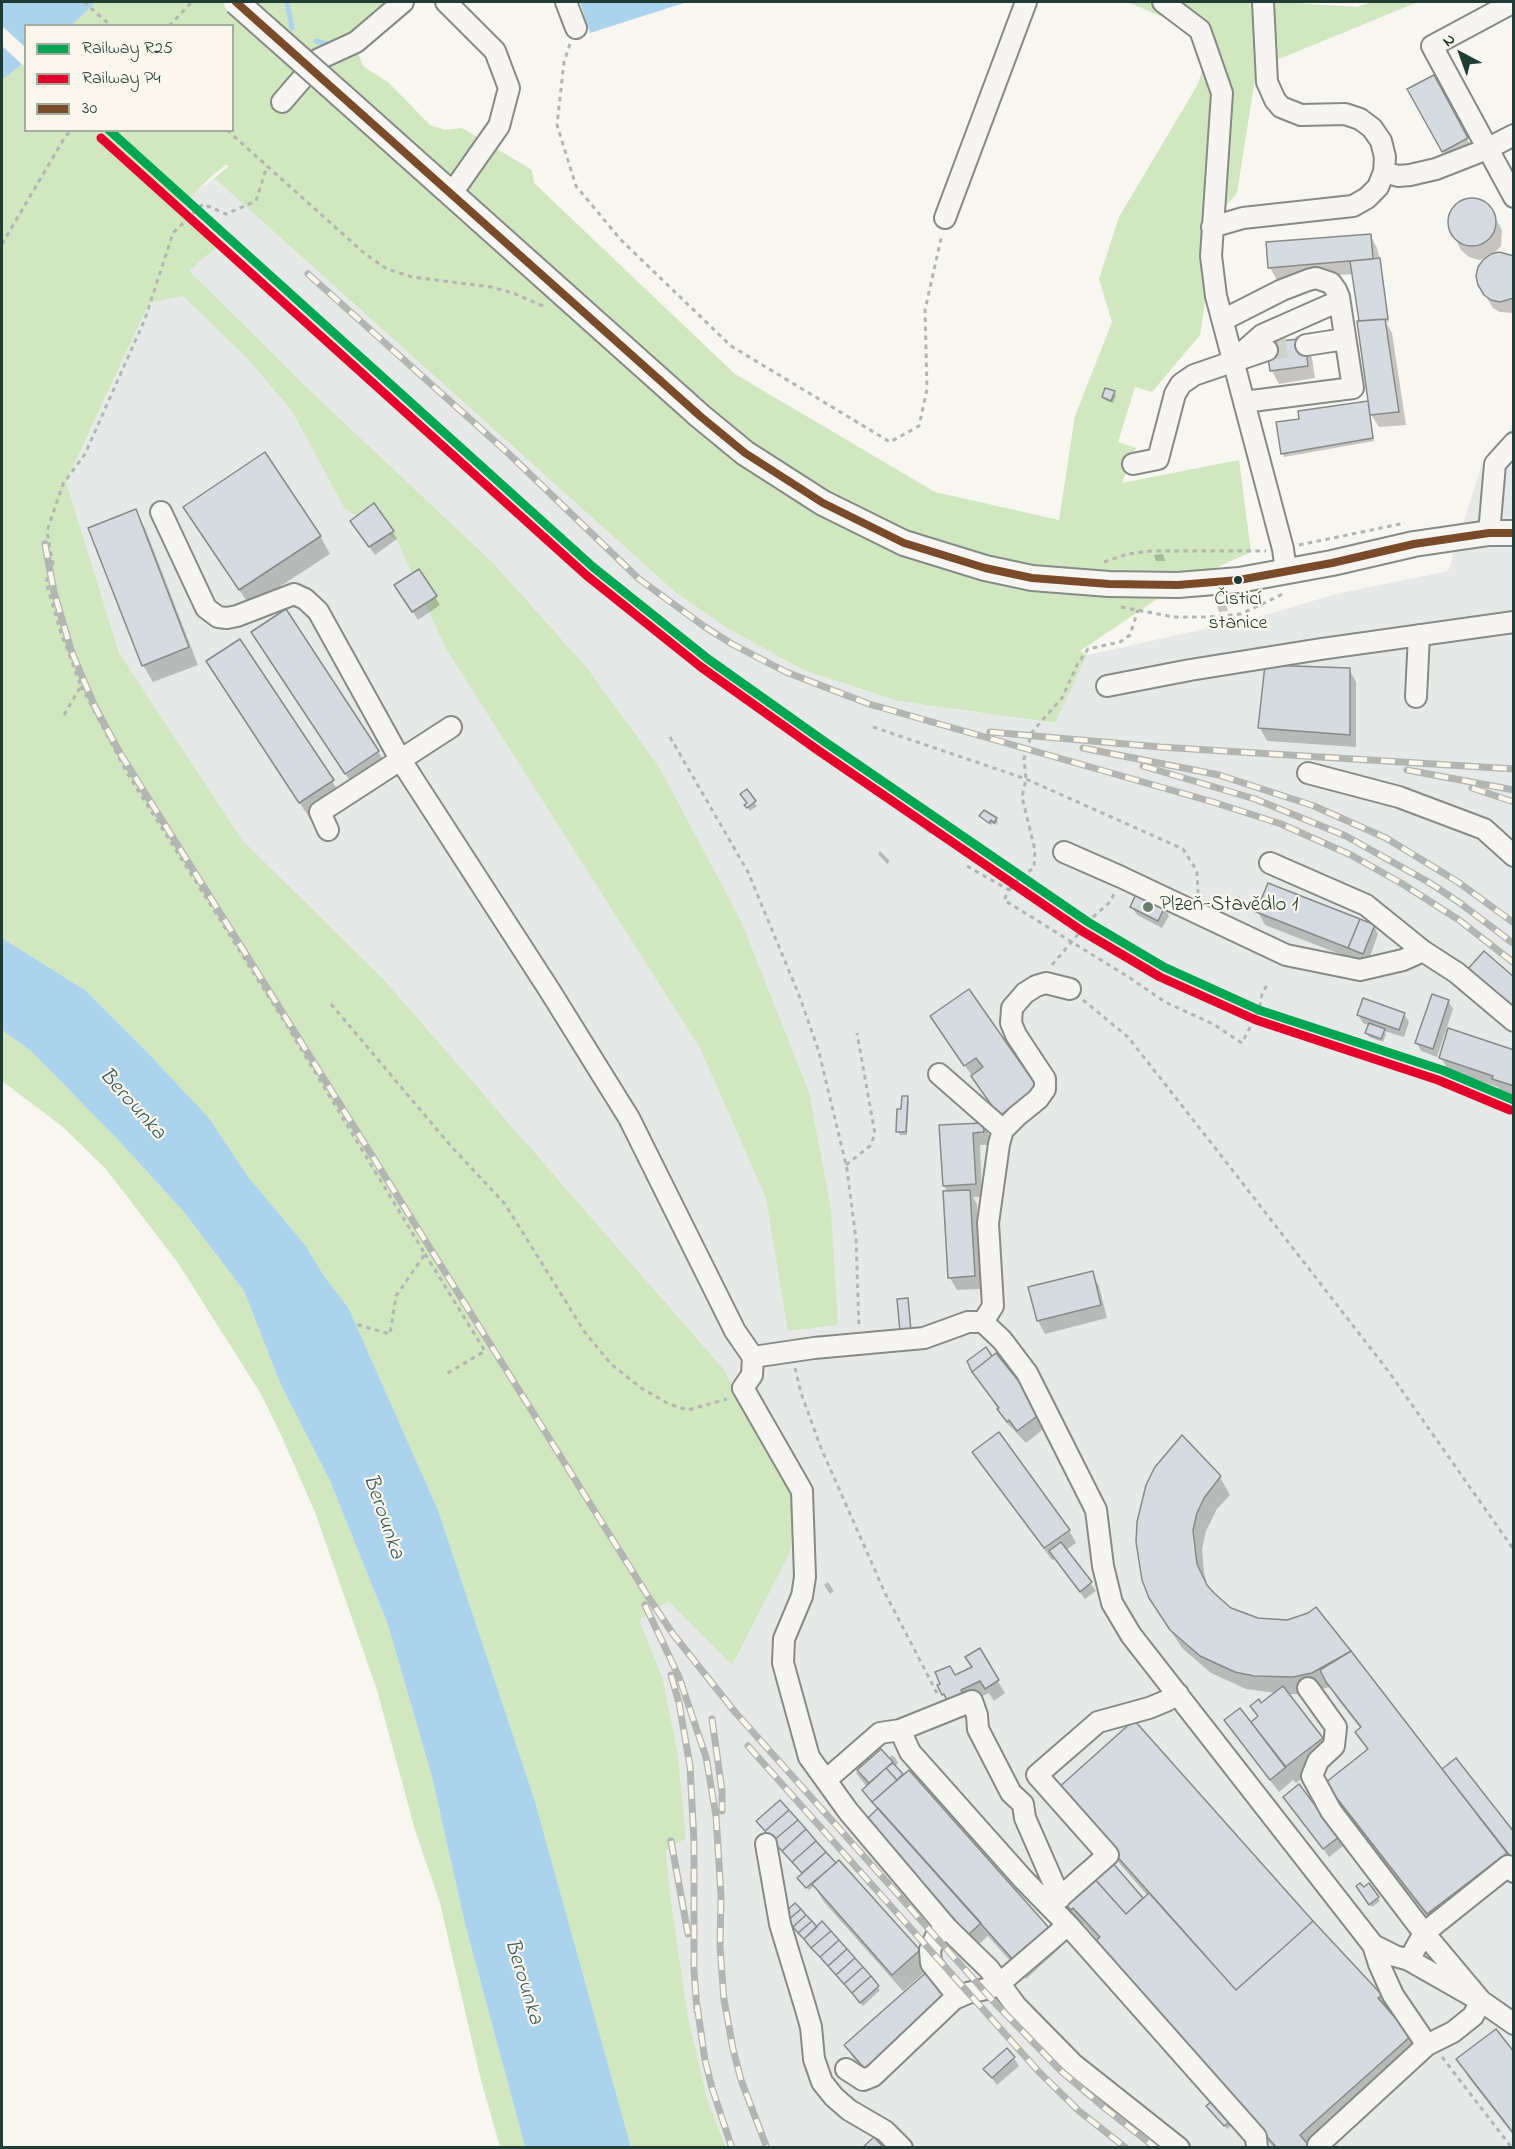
<!DOCTYPE html>
<meta charset="utf-8">
<style>
body{margin:0}
#map{position:relative;width:1515px;height:2149px;overflow:hidden;background:#f8f6f0;font-family:"Indie Flower",sans-serif}
canvas{display:block}
.frame{position:absolute;inset:0;border:3px solid #1f3d34;pointer-events:none}
.legend{position:absolute;left:24px;top:24px;width:210px;height:108px;box-sizing:border-box;background:#fbf7ec;border:2px solid #a3ada2;margin:0;padding:8px 10px;list-style:none;font-size:18px;color:#1f3d34}
.legend li{display:flex;align-items:center;gap:12px;height:30px}
.legend b{width:30px;border:2px solid #a3ada2}
.north{position:absolute;left:1431px;top:24px;width:60px;height:60px;-webkit-text-stroke:4px #fbf7ec;paint-order:stroke;rotate:319deg;font-size:16px;font-weight:700;line-height:24px;text-align:center;color:#1f3d34}
.north::after{content:'';display:block;margin:auto;width:21px;height:27px;background:#1f3d34;clip-path:polygon(50% 0,100% 100%,50% 72%,0 100%)}
</style>
<div id="map">
<canvas width="1515" height="2149"></canvas>
<div class="frame"></div>
<ul class="legend">
<li><b style="height:8px;background:#00a651"></b>Railway R25</li>
<li><b style="height:8px;background:#e4002b"></b>Railway P4</li>
<li><b style="height:8px;background:#7a4b2a"></b>30</li>
</ul>
<div class="north">N</div>
</div>
<script>
const g = document.querySelector('canvas').getContext('2d');
g.lineJoin = 'round';
function fillPath(path, color) { g.fillStyle = color; g.fill(path, 'evenodd'); }
const toPath = rows => new Path2D(rows.map(r => 'M' + r).join(''));
function stroke(path, color, width, dash) { g.strokeStyle = color; g.lineWidth = width; g.lineCap = dash ? 'butt' : 'round'; g.setLineDash(dash || []); g.stroke(path); }
function write(font, color, halo, rows, align = 'center') {
  g.font = font + ' "Indie Flower",sans-serif'; g.lineWidth = 4.5; g.setLineDash([]); g.textBaseline = 'middle'; g.strokeStyle = halo; g.fillStyle = color; for (const [text, x, y, turn = 0] of rows) {
    g.save(); g.translate(x, y); g.rotate((+turn || 0) * Math.PI / 180); g.textAlign = isNaN(turn) ? turn : align; if (halo) g.strokeText(text, 0, 0); g.fillText(text, 0, 0); g.restore();
  }
}
fillPath(toPath([
 [214,178,675,592,727,628,803,670,898,701,1054,723,1087,655,1262,616,1336,594,1448,571,1481,467,1513,425,1513,2147,726,2147,708,2102,688,2017,670,1893,666,1850,686,1838,678,1755,663,1680,11,532,66,482,149,303,183,296,188,271,216,247,180,207,190,196]
]), '#e7e9e9');
fillPath(toPath([
 [96,2,389,2,357,50,363,66,389,83,430,125,445,130,462,128,532,170,534,183,735,374,935,492,1059,520,1075,416,1112,322,1099,279,1119,217,1198,84,1212,39,1128,2,1278,2,1357,7,1371,2,1418,2,1279,59,1276,59,1275,51,1257,66,1237,193,1202,235,1207,290,1200,335,1152,392,1135,387,1118,442,1136,448,1122,483,1239,460,1251,552,1178,585,1080,651,1087,655,1055,723,898,701,803,670,727,628,675,592,214,178,229,166,226,165,213,175,180,207,216,247,189,271,305,386,493,563,587,668,659,767,741,921,809,1092,831,1209,838,1325,788,1331,766,1198,700,1048,445,647,397,540,345,509,292,411,247,358,183,296,149,303,66,482,119,653,242,840,383,979,724,1370,797,1504,789,1554,732,1665,668,1601,639,1620,663,1680,678,1755,686,1838,666,1851,670,1893,688,2017,708,2102,726,2147,631,2147,534,1798,438,1510,348,1307,324,1276,306,1246,249,1178,209,1118,147,1052,85,990,2,938,2,80,25,62,26,130,232,130,232,26,72,25],
 [2,1030,31,1051,118,1140,184,1212,244,1291,280,1383,330,1481,388,1625,432,1777,465,1924,525,2147,500,2147,481,2080,440,1903,415,1830,377,1690,315,1512,281,1435,261,1394,178,1263,106,1169,63,1127,2,1081]
]), '#d0e7bf');
fillPath(toPath([
 [2,2,96,2,72,25,26,26,25,62,2,80],
 [580,2,687,2,590,33],
 [2,938,85,990,147,1052,209,1118,249,1178,306,1246,324,1276,348,1307,438,1510,534,1798,631,2147,525,2147,465,1924,432,1777,388,1625,330,1481,280,1383,244,1291,184,1212,118,1140,31,1051,2,1030]
]), '#acd3ec');
fillPath(toPath([
 [2,26,25,47,25,67,2,46]
]), '#f8f6f0');
fillPath(toPath([
 [1433,77,1474,151,1450,164,1409,90],
 [1467,200,1476,200,1484,203,1490,208,1502,230,1501,246,1491,256,1514,258,1514,313,1500,312,1493,308,1479,285,1486,258,1479,260,1469,257,1461,250,1449,226,1449,216,1453,208,1459,203],
 [1370,235,1377,248,1381,264,1389,322,1386,322,1392,333,1406,425,1379,427,1370,413,1374,441,1284,457,1282,453,1301,420,1367,403,1370,408,1362,322,1353,274,1277,280,1270,268],
 [1311,352,1315,378,1279,384,1272,371],
 [1114,392,1116,396,1113,403,1105,400,1103,397],
 [135,511,145,528,198,665,153,682,143,665],
 [195,525,320,536,330,554,250,606],
 [357,529,392,531,397,539,375,555],
 [1163,554,1165,561,1156,561,1154,555],
 [401,594,435,597,440,605,418,620],
 [1226,605,1228,611,1219,612,1217,606],
 [240,641,343,798,310,819,208,661],
 [263,650,378,751,388,769,356,790],
 [1349,669,1356,682,1356,747,1267,741,1260,728],
 [746,791,757,806,750,811,746,805,748,804],
 [981,817,996,819,998,822,996,825,993,823,991,825],
 [924,821,933,830,930,834,921,825],
 [880,851,890,861,887,864,878,854],
 [1132,907,1164,907,1169,916,1162,928,1137,915],
 [1258,912,1374,926,1378,934,1368,962,1357,957,1355,960,1265,925],
 [1448,1001,1453,1009,1437,1057,1421,1051,1417,1043],
 [1404,1014,1409,1022,1404,1037,1384,1031,1386,1034,1383,1042,1369,1037,1367,1033,1370,1026,1363,1023,1358,1015],
 [932,1017,1036,1089,1046,1107,1010,1132],
 [1514,1051,1514,1096,1501,1092,1498,1087,1448,1070,1441,1057],
 [907,1098,909,1101,907,1135,900,1135,898,1131],
 [982,1124,990,1137,991,1145,980,1145,982,1197,973,1197,977,1204,982,1289,957,1290,950,1278,948,1192,944,1186,941,1127],
 [1092,1273,1099,1286,1107,1318,1045,1334,1038,1321],
 [907,1300,909,1304,912,1334,899,1301],
 [974,1372,1040,1417,1046,1427,1026,1443,1007,1423],
 [982,1465,1069,1530,1076,1543,1066,1550,1096,1591,1085,1599,1055,1559,1052,1560],
 [1220,1477,1230,1495,1217,1509,1206,1531,1202,1549,1204,1572,1208,1588,1222,1602,1237,1612,1257,1620,1276,1622,1299,1618,1316,1609,1448,1779,1450,1778,1514,1833,1514,1862,1438,1931,1336,1800,1327,1783,1368,1751,1357,1732,1361,1729,1338,1700,1330,1687,1303,1694,1287,1694,1322,1739,1332,1756,1296,1783,1293,1780,1279,1792,1234,1733,1226,1721,1251,1724,1259,1718,1252,1706,1261,1705,1276,1693,1246,1689,1211,1673,1182,1648,1161,1616,1137,1542],
 [828,1582,834,1591,830,1594,824,1585],
 [979,1650,1005,1693,994,1701,989,1693,967,1703,950,1707,943,1694,955,1676,973,1668],
 [1134,1722,1381,1996,1420,2054,1315,2148,1274,2148,1106,1960,1098,1940,1084,1924,1081,1927,1075,1920,1065,1902,1111,1863,1143,1900,1148,1896,1069,1806],
 [881,1751,892,1763,890,1757,892,1755,896,1759,898,1763,894,1767,903,1777,1050,1931,1060,1948,1026,1979,988,1936,976,1947,875,1833,879,1810,868,1798,863,1790,867,1787,856,1773,857,1772,862,1776,859,1770],
 [1284,1797,1338,1837,1343,1846,1329,1857],
 [780,1802,835,1865,918,1951,928,1969,903,1991,824,1902,814,1886,809,1890,801,1882,803,1874,760,1825],
 [1369,1885,1380,1901,1372,1907,1360,1890],
 [786,1919,817,1929,880,1990,863,2006],
 [929,1972,874,2081,853,2058,846,2045],
 [1514,2054,1514,2136,1468,2077,1458,2060],
 [1014,2058,1019,2066,997,2085,985,2069],
 [1210,2110,1228,2123,1231,2126,1227,2129]
]), '#0003');
stroke(toPath([
 [287,2,292,28],
 [316,41,327,44]
]), '#acd3ec', 5);
const building = toPath([
 [1434,75,1468,138,1442,152,1407,89,1434,75],
 '1448 222a24 24 0 1 1 48 0a24 24 0 1 1-48 0Z',
 [1371,234,1373,259,1268,268,1266,242,1371,234],
 [1499,252,1514,256,1514,298,1500,302,1491,300,1484,295,1478,285,1476,276,1478,267,1483,260,1491,254,1499,252],
 [1380,258,1388,319,1359,321,1350,261,1380,258],
 [1385,319,1399,412,1370,415,1357,321,1385,319],
 [1305,338,1308,366,1270,371,1266,343,1305,338],
 [1105,388,1115,391,1111,401,1102,397,1105,388],
 [1368,401,1373,438,1281,454,1276,422,1299,419,1298,411,1368,401],
 [265,452,321,536,239,590,183,507,265,452],
 [374,503,394,531,369,547,350,521,374,503],
 [136,509,189,647,142,666,88,528,136,509],
 [419,569,437,596,412,612,394,585,419,569],
 [286,609,379,751,345,774,251,632,286,609],
 [240,639,334,780,299,803,206,661,240,639],
 [1265,665,1350,668,1350,735,1258,728,1265,665],
 [747,789,756,801,747,808,744,805,747,803,740,794,747,789],
 [984,810,997,818,994,823,991,820,989,823,979,816,984,810],
 [1268,883,1360,919,1348,948,1256,912,1268,883],
 [1137,892,1165,906,1158,921,1130,907,1137,892],
 [1360,919,1375,925,1363,954,1348,948,1360,919],
 [1484,951,1514,977,1514,1012,1466,971,1484,951],
 [969,989,1038,1088,999,1116,971,1076,983,1067,976,1058,964,1066,930,1016,969,989],
 [1432,994,1449,1000,1433,1049,1415,1043,1432,994],
 [1363,998,1405,1013,1399,1030,1357,1015,1363,998],
 [1369,1023,1385,1029,1381,1039,1365,1033,1369,1023],
 [1448,1028,1514,1050,1514,1086,1492,1079,1493,1076,1439,1058,1448,1028],
 [902,1096,908,1096,906,1132,896,1132,897,1109,901,1109,902,1096],
 [983,1123,984,1132,973,1133,976,1184,943,1186,939,1125,983,1123],
 [970,1190,975,1276,948,1278,943,1191,970,1190],
 [1093,1271,1101,1305,1037,1321,1028,1287,1093,1271],
 [908,1298,911,1331,900,1332,897,1299,908,1298],
 [986,1347,992,1356,972,1372,967,1361,986,1347],
 [996,1353,1025,1389,1040,1414,1017,1431,1009,1420,1007,1422,997,1409,999,1408,972,1372,996,1353],
 [999,1432,1070,1530,1044,1548,972,1452,999,1432],
 [1182,1435,1221,1476,1204,1498,1197,1513,1193,1530,1197,1564,1207,1585,1214,1593,1231,1608,1258,1618,1287,1620,1308,1613,1316,1607,1351,1651,1312,1673,1293,1677,1254,1676,1235,1672,1200,1656,1170,1630,1149,1598,1142,1580,1136,1542,1137,1522,1146,1485,1155,1467,1182,1435],
 [1061,1542,1092,1582,1080,1592,1049,1551,1061,1542],
 [980,1648,999,1680,985,1689,980,1681,961,1690,965,1698,949,1704,944,1694,942,1695,937,1685,940,1684,935,1672,950,1666,955,1675,972,1667,965,1657,980,1648],
 [1351,1651,1507,1853,1427,1914,1325,1783,1368,1749,1355,1732,1361,1727,1326,1682,1320,1670,1351,1651],
 [1283,1686,1323,1738,1285,1767,1251,1722,1258,1716,1250,1706,1259,1699,1261,1703,1283,1686],
 [1240,1708,1286,1767,1270,1780,1224,1720,1240,1708],
 [1134,1720,1313,1921,1236,1990,1057,1789,1134,1720],
 [881,1749,893,1762,869,1783,857,1770,881,1749],
 [1456,1758,1514,1832,1514,1861,1442,1769,1456,1758],
 [893,1763,903,1774,897,1780,886,1768,893,1763],
 [886,1768,897,1780,872,1802,862,1790,886,1768],
 [909,1770,1051,1930,1015,1962,872,1802,909,1770],
 [1299,1784,1339,1837,1323,1849,1283,1797,1299,1784],
 [780,1800,789,1810,765,1831,756,1821,780,1800],
 [878,1808,981,1923,968,1935,866,1820,878,1808],
 [789,1810,798,1820,773,1841,765,1831,789,1810],
 [798,1820,806,1829,782,1851,773,1841,798,1820],
 [806,1829,816,1841,792,1862,782,1851,806,1829],
 [816,1841,826,1852,802,1873,792,1862,816,1841],
 [826,1852,836,1863,806,1888,797,1878,826,1852],
 [839,1860,920,1950,892,1975,812,1884,839,1860],
 [1111,1861,1143,1898,1126,1914,1093,1877,1111,1861],
 [1092,1876,1126,1914,1149,1893,1236,1990,1313,1921,1382,1995,1378,1998,1411,2036,1300,2135,1311,2148,1277,2148,1094,1942,1100,1937,1073,1908,1071,1910,1063,1902,1092,1876],
 [1360,1883,1364,1887,1369,1883,1379,1897,1369,1905,1356,1886,1360,1883],
 [795,1903,801,1909,787,1921,782,1915,795,1903],
 [801,1909,806,1915,793,1927,787,1921,801,1909],
 [806,1915,812,1921,798,1933,793,1927,806,1915],
 [812,1921,817,1927,804,1939,798,1933,812,1921],
 [822,1921,831,1931,811,1948,804,1939,822,1921],
 [831,1931,839,1940,820,1957,811,1948,831,1931],
 [839,1940,847,1949,828,1966,820,1957,839,1940],
 [847,1949,855,1958,836,1975,828,1966,847,1949],
 [855,1958,863,1967,844,1984,836,1975,855,1958],
 [863,1967,871,1976,852,1993,844,1984,863,1967],
 [929,1970,951,1995,866,2070,844,2045,929,1970],
 [871,1976,879,1986,860,2003,852,1993,871,1976],
 [1496,2029,1514,2052,1514,2134,1456,2059,1496,2029],
 [1007,2048,1015,2057,992,2078,983,2069,1007,2048],
 [1212,2101,1230,2122,1224,2126,1206,2106,1212,2101],
 [874,2137,884,2148,862,2148,874,2137]
]);
fillPath(building, '#d6dae1');
stroke(building, '#868b86', 1.5);
stroke(toPath([
 [1267,350,1306,345]
]), '#cdd1ca', 20, [20, 10]);
const minor = toPath([
 [446,2,495,51,509,88,499,126,459,183,448,192],
 [566,2,576,28],
 [1163,2,1200,30,1222,93,1211,256,1216,296,1283,549,1286,571],
 [1514,2,1432,46,1514,197],
 [282,102,319,59,356,42,403,2],
 [1384,172,1398,176,1410,175,1436,169,1487,149,1514,135],
 [945,218,1026,2],
 [1212,227,1243,218,1353,206,1367,198,1378,187,1384,172,1385,157,1381,141,1372,128,1360,119,1345,114,1301,115,1281,107,1275,100,1267,82,1263,2],
 [1223,320,1282,290,1308,280,1316,278,1331,283,1336,290,1339,297,1353,388,1244,402],
 [1306,345,1345,339],
 [1237,357,1262,335,1339,301],
 [1133,464,1158,459,1175,394,1181,384,1194,375,1267,350],
 [161,512,206,608,218,617,227,618,237,616,294,594,305,599,318,611,400,759,550,991,629,1118,735,1331,753,1357,752,1375,743,1388,802,1491,805,1577,802,1596,784,1639,783,1663,809,1757,848,1811,947,1928,989,1969,1016,2006,1073,2064,1179,2148],
 [1489,533,1495,464,1514,443],
 [1107,686,1190,670,1321,649,1514,622],
 [1416,697,1419,635],
 [1308,773,1399,797,1484,829,1514,856],
 [328,830,320,812,451,727],
 [1064,852,1121,877,1286,955,1360,970,1403,960,1423,951],
 [1270,863,1366,905,1423,951,1457,973,1514,1021],
 [939,1074,1003,1130],
 [983,1322,993,1306,988,1223,999,1144,1003,1130,1017,1116,1038,1099,1045,1089,1045,1079,1016,1035,1011,1023,1012,1008,1025,993,1036,986,1046,983,1070,989],
 [753,1357,814,1348,924,1338,968,1322,983,1322,1002,1340,1027,1373,1096,1510,1103,1566,1112,1603,1131,1635,1373,1945,1395,1956,1409,1960,1481,2001,1514,2024],
 [1308,1688,1336,1727,1334,1746,1318,1761,1312,1776,1331,1811,1424,1933,1481,2001,1473,2016,1453,2032,1427,2045,1318,2145],
 [900,1730,972,1701,977,1715,978,1729,1011,1793,1023,1804,1025,1818,1060,1898],
 [826,1780,880,1733,900,1730,910,1752,1023,1879,1068,1925,1256,2137,1257,2148],
 [766,1844,780,1924,805,2006,811,2027,814,2059,822,2082,834,2097,849,2110,885,2131,902,2148],
 [1050,1906,1108,1855,1037,1775,1098,1722,1149,1708,1166,1701,1178,1694],
 [947,1928,936,1936,930,1950,931,1963,958,1997],
 [1373,1945,1379,1964,1393,1995,1427,2045],
 [1409,1960,1424,1933,1508,1866,1514,1872],
 [846,2069,863,2080,873,2076,954,1999,968,1993,990,1988,999,1984,1068,1925]
]);
const major = toPath([
 [342,96,700,416,745,453,823,503,904,543,985,568,1032,578,1109,584,1178,585,1239,580,1332,563,1414,544,1489,533,1514,533]
]);
stroke(minor, '#868b86', 24);
stroke(major, '#868b86', 28);
stroke(toPath([
 [84,2,111,26],
 [169,26,192,2],
 [570,44,564,62,557,125,576,186,621,240,731,346,890,442,919,426,927,389,925,310,942,234],
 [227,130,364,253,387,269,412,277,491,287,513,293,543,306],
 [2,244,65,137,71,130],
 [1299,545,1405,523],
 [1104,562,1127,554,1151,551,1266,551],
 [1121,607,1174,617,1208,617,1241,614,1285,593],
 [81,686,127,773,284,1021,425,1254,396,1296,390,1334,355,1324],
 [64,715,81,686,61,633,46,582,53,564,47,531,63,484,85,454,145,319,173,233,203,204,226,214,256,201,267,166],
 [873,727,1026,779,1183,849,1197,871,1198,893],
 [670,737,748,872,799,995,819,1052,847,1169,856,1239,859,1327],
 [967,866,1009,890,1004,900,1130,978,1165,1002,1213,1024,1242,1043,1259,1010,1262,994,1268,983],
 [1009,890,1021,876,1034,868,1035,850,1022,797,1026,779,1024,759,1032,732,1062,698,1077,665,1088,649,1120,642,1130,635,1138,610],
 [1052,965,1091,919,1110,902,1114,894],
 [1083,1000,1128,1037,1223,1158,1389,1372,1514,1550],
 [331,1004,450,1145,505,1204,584,1331,611,1364,641,1388,669,1404,688,1410,727,1399],
 [846,1165,870,1146,875,1134,857,1033],
 [425,1254,485,1351,446,1374],
 [795,1368,801,1393,821,1448,885,1593,939,1697],
 [1442,2057,1512,2148]
]), '#b2b5b1', 3, [4.5, 4.5]);
stroke(minor, '#f6f5f1', 20);
stroke(major, '#f6f5f1', 24);
const rail = toPath([
 [308,274,509,454,639,579,705,627,732,644,786,672,869,704,1213,802,1281,824,1351,855,1401,883,1459,920,1514,963],
 [45,544,54,592,71,650,95,707,120,753,651,1601,673,1634,735,1712,994,2002,1061,2071,1106,2109,1156,2148],
 [990,732,1160,747,1514,769],
 [1083,748,1219,775,1314,806,1386,838,1458,882,1514,923],
 [1143,766,1255,799,1346,836,1430,883,1460,903,1514,944],
 [1407,770,1514,790],
 [1472,788,1514,802],
 [645,1605,679,1677,706,1757,716,1816,721,1895,720,1947,724,2000,733,2049,741,2080,767,2148],
 [671,1675,679,1703,690,1766,694,1842,694,1970,697,2011],
 [712,1719,722,1791,722,1811],
 [748,1746,1039,2072,1079,2111,1126,2148],
 [671,1841,688,1934],
 [697,2005,705,2060,712,2088,732,2148]
]);
stroke(rail, '#b2b5b1', 7);
stroke(rail, '#fbf7ec', 4.5, [14]);
const majorBridge = toPath([
 [236,2,342,96]
]);
stroke(majorBridge, '#868b86', 28, []);
stroke(majorBridge, '#f6f5f1', 24);
stroke(toPath([
 [236,2,700,416,745,453,823,503,904,543,985,568,1032,578,1109,584,1178,585,1239,580,1332,563,1414,544,1489,533,1514,533]
]), '#7a4b2a', 8);
stroke(toPath([
 [109,130,593,567,708,659,825,742,1088,922,1164,967,1259,1010,1442,1070,1514,1100]
]), '#00a651', 9);
stroke(toPath([
 [101,138,586,575,701,667,819,751,1082,931,1160,977,1256,1020,1438,1080,1510,1110]
]), '#e4002b', 9);
for (const [x, y, r, color] of [
 [1238,580,5,"#1f3d34"],
 [1148,907,6,"#6b7e76"]
]) { const dot = new Path2D(); dot.arc(x, y, r, 0, 2 * Math.PI); g.fillStyle = color; g.fill(dot); stroke(dot, '#fbf7ec', 2); }
write('20px', '#1f3d34', '#fbf7ec', [
 ["Čisticí",1238,601],
 ["stanice",1238,625]
]);
write('21px', '#1f3d34', '#fbf7ec', [
 ["Plzeň-Stavědlo 1",1160,907]
], 'left');
write('italic 22px', '#3a5f62', '#fbf7ec', [
 ["Berounka",131,1105,48],
 ["Berounka",382,1517,71],
 ["Berounka",522,1982,73]
]);
</script>
